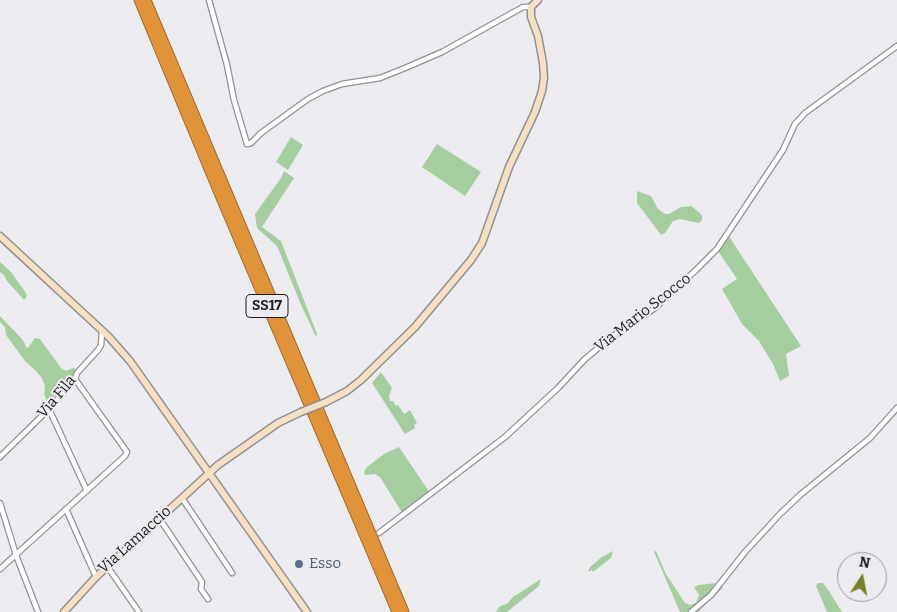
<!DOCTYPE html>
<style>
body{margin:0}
#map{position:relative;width:897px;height:612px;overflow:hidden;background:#ececf0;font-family:Bitter,serif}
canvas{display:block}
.north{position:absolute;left:837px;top:552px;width:50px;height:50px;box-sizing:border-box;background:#ececf0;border:1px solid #99999c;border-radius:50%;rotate:11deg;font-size:14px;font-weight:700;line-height:20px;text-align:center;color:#1d1d1f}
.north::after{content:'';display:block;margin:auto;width:18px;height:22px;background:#777f2b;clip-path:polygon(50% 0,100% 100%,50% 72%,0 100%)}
</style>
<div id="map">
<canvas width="897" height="612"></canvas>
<div class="north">N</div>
</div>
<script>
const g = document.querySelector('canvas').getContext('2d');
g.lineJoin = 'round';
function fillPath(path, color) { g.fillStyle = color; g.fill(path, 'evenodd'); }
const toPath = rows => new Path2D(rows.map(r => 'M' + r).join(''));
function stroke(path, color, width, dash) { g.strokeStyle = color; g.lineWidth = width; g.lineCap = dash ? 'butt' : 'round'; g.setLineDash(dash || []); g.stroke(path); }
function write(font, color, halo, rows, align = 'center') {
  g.font = font + ' Bitter,serif'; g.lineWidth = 4; g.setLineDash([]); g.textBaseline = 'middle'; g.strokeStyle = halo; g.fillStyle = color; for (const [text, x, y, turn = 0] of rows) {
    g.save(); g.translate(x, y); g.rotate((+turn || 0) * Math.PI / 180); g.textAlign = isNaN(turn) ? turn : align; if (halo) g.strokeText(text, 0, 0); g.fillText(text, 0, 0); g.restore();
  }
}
fillPath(toPath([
 [291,137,303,145,288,170,276,162],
 [437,144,481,172,465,196,422,167],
 [284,171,294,178,262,227,281,241,317,334,316,337,302,307,277,246,257,228,255,214,281,178],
 [637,191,651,196,658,209,665,214,669,214,681,207,691,206,700,213,702,216,702,220,699,223,680,219,673,221,665,233,661,235,637,203],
 [728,235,801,346,786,354,789,376,780,381,773,364,759,341,742,324,722,289,737,279,718,251],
 [0,262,11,272,26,293,27,296,24,300,7,281,4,275,0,272],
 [0,316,23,340,26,347,28,348,35,338,40,339,61,368,66,371,73,368,75,369,75,372,71,377,48,403,44,394,45,386,42,378,35,370,25,361,6,335,5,327,0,322],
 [381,372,392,388,389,396,390,401,393,401,396,406,398,405,404,414,410,410,417,423,414,425,415,428,405,434,372,383],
 [399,447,430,493,403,514,380,477,375,474,365,475,364,472,367,467,384,454],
 [613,551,611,558,593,572,592,570,588,572,590,567,602,557],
 [656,551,666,574,685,603,690,605,696,603,699,595,694,587,699,585,716,583,720,581,724,582,722,589,698,612,680,612,654,552],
 [541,579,539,586,507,612,496,612,500,606,507,604,513,597],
 [818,583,823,583,827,588,842,612,827,612,816,586]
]), '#a5cda0');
const street = toPath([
 [209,0,227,65,234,100,247,144,251,143,261,133,308,99,323,91,342,84,380,78,405,68,442,52,523,7,531,7],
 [49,409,87,491],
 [0,457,49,409,75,379,77,373,98,350,101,345,102,331],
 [182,498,232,573],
 [0,503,16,555,38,612],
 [66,509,96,577],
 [159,518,202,582,201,589,208,599],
 [379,533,505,437,558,388,584,360,610,338,655,308,696,270,717,249,783,150,795,124,805,113,897,46],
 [107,566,139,612],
 [0,569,125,456,127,452,75,379],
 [691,612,711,595,745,552,780,514,800,495,870,438,897,408]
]);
const secondary = toPath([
 [0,236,108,336,130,361,307,612],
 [326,402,347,391,361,380,415,327,471,260,482,243,509,167,535,112,542,91,544,78,543,63,538,36,531,17,531,7,538,0],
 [64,612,96,577,218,465,278,423,301,412]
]);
const highway = toPath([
 [139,0,219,193,397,612],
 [146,0,404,612]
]);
stroke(street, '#919194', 7);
stroke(secondary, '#919194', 9);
stroke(highway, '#9c6a2f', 11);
stroke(street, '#fff', 4.5);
stroke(secondary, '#f6dfc3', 6);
stroke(highway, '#e09338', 9);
const secondaryBridge = toPath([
 [301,412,326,402]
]);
stroke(secondaryBridge, '#919194', 9, []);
stroke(secondaryBridge, '#f6dfc3', 6);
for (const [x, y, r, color] of [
 [299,564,5,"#5c6f8a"]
]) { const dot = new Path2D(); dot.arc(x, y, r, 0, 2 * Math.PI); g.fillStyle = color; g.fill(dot); stroke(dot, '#ececf0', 2); }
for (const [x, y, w] of [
 [267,306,42]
]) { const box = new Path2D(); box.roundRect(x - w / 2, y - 11.5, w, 23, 4); g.fillStyle = '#ececf0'; g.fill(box); stroke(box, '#1d1d1f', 1); }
write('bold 14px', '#1d1d1f', null, [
 ["SS17",267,306]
]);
write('15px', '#1d1d1f', '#ececf0', [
 ["Via Mario Scocco",643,313,-38],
 ["Via Fila",57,397,-50],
 ["Via Lamaccio",135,540,-42]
]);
write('15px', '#4e5e75', '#ececf0', [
 ["Esso",309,564]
], 'left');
</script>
